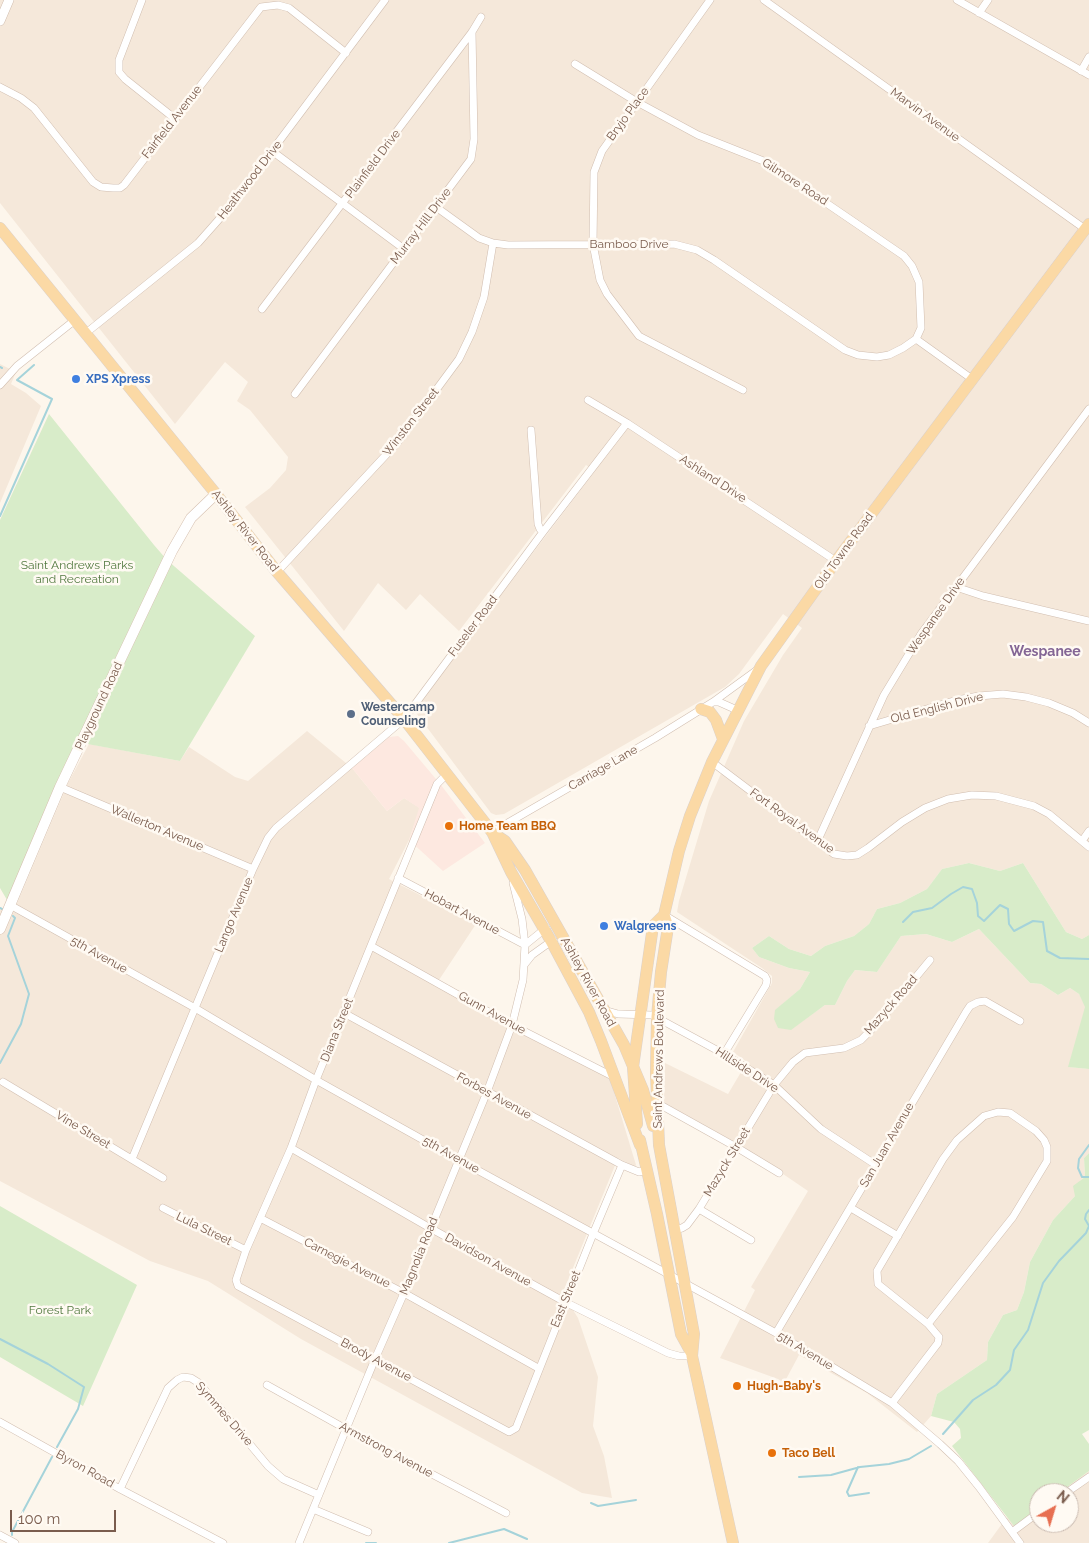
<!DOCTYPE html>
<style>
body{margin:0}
#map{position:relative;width:1089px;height:1543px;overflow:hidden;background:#fdf6ec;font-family:Raleway,sans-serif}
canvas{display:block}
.north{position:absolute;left:1029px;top:1483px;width:50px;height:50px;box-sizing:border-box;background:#fffaf3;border:1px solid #cabbb1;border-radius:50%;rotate:39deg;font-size:14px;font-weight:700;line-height:20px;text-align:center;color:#7a5c4d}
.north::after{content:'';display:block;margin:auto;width:18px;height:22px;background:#e76f51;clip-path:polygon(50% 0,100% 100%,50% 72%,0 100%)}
.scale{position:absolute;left:10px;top:1510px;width:106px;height:22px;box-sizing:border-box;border:2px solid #7a5c4d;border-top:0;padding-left:6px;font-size:15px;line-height:18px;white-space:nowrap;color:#7a5c4d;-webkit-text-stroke:4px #fffaf3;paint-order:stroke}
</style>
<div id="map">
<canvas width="1089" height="1543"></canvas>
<div class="north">N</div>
<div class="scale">100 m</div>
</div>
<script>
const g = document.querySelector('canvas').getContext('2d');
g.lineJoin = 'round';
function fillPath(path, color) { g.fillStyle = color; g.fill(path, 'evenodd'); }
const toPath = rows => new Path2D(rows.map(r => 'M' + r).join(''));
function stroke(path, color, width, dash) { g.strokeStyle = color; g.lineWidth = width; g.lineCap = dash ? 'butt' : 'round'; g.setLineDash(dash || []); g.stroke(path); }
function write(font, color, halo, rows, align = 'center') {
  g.font = font + ' Raleway,sans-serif'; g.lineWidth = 5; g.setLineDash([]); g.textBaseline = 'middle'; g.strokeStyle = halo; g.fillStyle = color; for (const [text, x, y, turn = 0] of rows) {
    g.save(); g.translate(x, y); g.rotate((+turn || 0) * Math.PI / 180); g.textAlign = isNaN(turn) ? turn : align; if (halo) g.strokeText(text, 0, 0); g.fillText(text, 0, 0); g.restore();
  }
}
fillPath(toPath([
 [0,0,1089,0,1089,935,1082,939,1066,932,1023,863,1000,871,969,863,942,869,927,889,900,903,877,909,869,924,854,936,825,946,811,956,789,949,769,936,752,948,759,957,789,968,810,972,800,989,776,1010,791,1029,825,1005,835,1005,847,981,855,970,877,972,901,936,926,934,952,942,979,929,1030,983,1041,984,1058,995,1070,988,1079,994,1086,1007,1069,1067,1089,1069,1089,1153,1084,1158,1085,1177,1080,1181,1075,1196,1053,1220,1030,1262,1024,1292,1017,1310,1003,1315,988,1342,987,1360,937,1394,931,1416,917,1432,867,1393,799,1355,784,1383,778,1379,720,1358,755,1290,751,1287,808,1191,742,1146,664,1103,665,1063,728,1094,747,1062,733,1052,772,983,772,976,762,968,677,912,679,901,709,801,744,721,783,655,802,628,783,614,739,674,725,687,504,814,496,815,491,813,414,710,595,471,586,465,459,631,420,594,406,610,378,583,344,631,245,507,270,488,286,470,288,457,250,410,237,401,248,382,225,362,175,424,0,203],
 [0,364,16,372,11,384,26,393,41,406,0,503],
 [307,731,352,768,387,811,404,798,420,808,409,840,389,879,476,924,435,986,610,1079,636,1165,635,1167,618,1158,559,1302,573,1310,578,1318,598,1377,593,1426,604,1456,612,1498,582,1493,301,1339,208,1281,150,1261,0,1181,0,909,13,913,68,783,89,744,180,761,189,747,235,777,248,781],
 [1089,1471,1089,1543,988,1543,1007,1517,1014,1525,1039,1508,1039,1523,1069,1523,1069,1493,1059,1493]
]), '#f5e8da');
fillPath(toPath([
 [398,736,404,741,441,785,485,843,443,871,409,840,419,808,404,798,387,811,352,768,389,737]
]), '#fde8e0');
fillPath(toPath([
 [49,414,154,545,167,560,255,636,180,761,82,743,10,905,0,888,0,520],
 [969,863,1000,871,1023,863,1066,932,1082,939,1089,935,1089,1069,1068,1067,1085,1007,1079,994,1070,988,1058,995,1041,984,1030,983,979,929,952,942,926,934,901,936,877,972,855,970,847,981,835,1005,825,1005,791,1030,778,1028,774,1019,775,1010,800,989,810,972,789,968,759,957,752,948,769,936,789,949,811,956,825,946,854,936,869,924,877,909,900,903,927,889,942,869],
 [1089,1153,1089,1430,1082,1434,1089,1444,1089,1471,1059,1493,1039,1493,1039,1508,1014,1526,952,1446,961,1438,960,1429,954,1422,931,1416,937,1394,987,1360,988,1342,1003,1315,1017,1310,1024,1292,1030,1262,1053,1220,1075,1196,1073,1186,1085,1177,1084,1158],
 [0,1206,137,1285,83,1406,0,1357]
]), '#d8ecc9');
stroke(toPath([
 [0,367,2,368],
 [0,516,52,399,17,380,34,365],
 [0,908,2,909],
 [903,922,913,912,932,908,951,894,963,887,972,889,977,903,978,916,984,921,1000,905,1008,909,1009,924,1014,931,1033,921,1043,922,1047,951,1060,958,1089,959],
 [0,1063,21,1024,29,994,8,936,15,918,13,916],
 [1089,1145,1079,1159,1078,1168,1082,1177,1089,1177],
 [0,1339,48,1364,84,1387,78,1409,57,1447],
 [943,1434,973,1400,996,1385,1010,1370,1014,1350,1028,1330,1043,1283,1059,1261,1086,1233,1089,1226,1085,1219,1086,1214,1089,1210],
 [858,1467,847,1492,849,1496,869,1493],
 [799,1477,831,1475,860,1467,889,1464,909,1459,931,1446],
 [591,1503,598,1506,636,1500],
 [12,1535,12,1532,52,1457],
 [366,1543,376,1543],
 [449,1543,504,1529,527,1539]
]), '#a5d3da', 2);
const minor = toPath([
 [142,0,119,60,119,72,125,79,174,118],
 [710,0,602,151,594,172,593,244,600,280,607,294,639,336,743,390],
 [764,0,1085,229],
 [957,0,1089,75],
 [979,13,988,0],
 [1081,71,1089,57],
 [0,87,21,98,34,108,93,182,101,187,113,188,120,188,124,185,261,7,278,5,289,8,346,53],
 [272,151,404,249],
 [436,207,479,238,493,243,508,245,674,244,697,250,714,260,845,350,858,355,877,357,889,355,903,348,916,339,921,328,919,282,912,266,904,256,766,162,698,135,637,102,575,64],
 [262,309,472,32,481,17],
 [86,333,198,243,229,208,385,0],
 [916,339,972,379],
 [0,385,17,366,75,320],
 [295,394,471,159,474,139,472,32],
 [588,400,627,423,836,561],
 [531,430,538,524,540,529,543,532],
 [277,572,397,443,459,359,472,332,484,297,493,243],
 [956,587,983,596,1089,621],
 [713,702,757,670],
 [869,726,957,700,979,696,1003,694,1026,697,1049,703,1073,713,1089,723],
 [712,762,834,854,847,856,857,855,868,848,902,822,925,808,948,799,972,795,996,796,1034,806,1049,814,1089,847],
 [447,774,437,784,316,1080,291,1148,246,1250,236,1280,238,1286,509,1432,516,1428,593,1234,622,1165],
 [60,787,253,869],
 [492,834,492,832,655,738,713,702,719,702,737,710],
 [1082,841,1089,831],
 [817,842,884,695,921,634,1089,409],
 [398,878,525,945],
 [10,905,195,1008,316,1080,459,1160,776,1333,892,1403,940,1444,958,1461,979,1487,1020,1543],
 [664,915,765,976,767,980,766,985,724,1054],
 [525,945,546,928],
 [371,946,512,1025,614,1077],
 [524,965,532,955,553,940],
 [604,1010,618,1014,652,1015,724,1054,774,1085,821,1129,876,1165],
 [344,1013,622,1165,639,1172,647,1170],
 [3,1082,163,1178],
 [657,1103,736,1147,779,1173],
 [291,1148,430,1228,565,1302,668,1353,679,1356,692,1356],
 [132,1159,253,869,268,838,276,828,404,719,543,532,627,423],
 [163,1208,246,1250],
 [851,1208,898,1236],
 [699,1209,751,1240],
 [260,1218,404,1293,538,1368],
 [674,1230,682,1228,687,1225,699,1209,774,1085,793,1062,805,1053,844,1048,861,1040,878,1023,930,960],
 [776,1333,966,1012,970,1006,978,1002,985,1001,1020,1021],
 [267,1385,346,1429,506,1513],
 [892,1403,938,1343,939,1337,928,1324,1013,1217,1047,1161,1047,1147,1044,1140,1036,1131,1010,1113,998,1112,984,1116,957,1140,943,1159,877,1271,878,1284,928,1324],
 [0,1422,120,1489,223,1543],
 [120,1489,168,1388,177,1380,183,1377,191,1378,199,1383,268,1466,283,1479,319,1495],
 [1066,1493,1089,1477],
 [313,1509,368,1532],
 [1012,1532,1039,1512],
 [0,1535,15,1543],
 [299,1543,375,1359,404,1293,487,1092,512,1025,523,980,525,945,522,919,513,883]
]);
const tertiary = toPath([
 [0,21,9,0]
]);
const secondary = toPath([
 [0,929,60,787,172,551,191,518,216,494]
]);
const primary = toPath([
 [0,228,216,494,277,572,404,719,492,832,511,872,551,941,589,1012,601,1041,640,1145],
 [701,709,710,712,716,720,723,739],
 [493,833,505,841,525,870,624,1045,643,1090,653,1126],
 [664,915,679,851,690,816,712,762,761,666,836,561,1089,224],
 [664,915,668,927,661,972,657,1017,656,1073,659,1145,694,1334,692,1356,733,1543],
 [637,1124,633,1067,653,926,664,915],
 [640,1140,657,1214,681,1334,692,1354]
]);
stroke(minor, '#d1beb0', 8);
stroke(tertiary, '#d1beb0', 10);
stroke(secondary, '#d6c0b0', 11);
stroke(primary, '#dad1cd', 12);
stroke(minor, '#fff', 7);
stroke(tertiary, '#fff', 9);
stroke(secondary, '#fff', 10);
stroke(primary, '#fbd9a5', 11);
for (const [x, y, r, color] of [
 [76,379,5,"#3f7fe0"],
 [351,714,5,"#5c6f8a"],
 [449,826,5,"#e8710a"],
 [604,926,5,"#3f7fe0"],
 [737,1386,5,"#e8710a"],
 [772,1453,5,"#e8710a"]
]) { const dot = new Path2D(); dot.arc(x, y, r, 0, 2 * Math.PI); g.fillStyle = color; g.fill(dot); stroke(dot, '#fffaf3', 2); }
write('12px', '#7a5c4d', '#fffaf3', [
 ["Bryjo Place",628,114,-54],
 ["Marvin Avenue",925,115,36],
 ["Fairfield Avenue",172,122,-52],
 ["Plainfield Drive",373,164,-53],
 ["Heathwood Drive",250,180,-52],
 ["Gilmore Road",795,182,33],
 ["Murray Hill Drive",421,226,-53],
 ["Bamboo Drive",629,244],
 ["Winston Street",411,422,-52],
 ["Ashland Drive",713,479,33],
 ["Ashley River Road",245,531,52],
 ["Old Towne Road",844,551,-54],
 ["Wespanee Drive",936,616,-55],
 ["Fuseler Road",473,626,-53],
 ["Playground Road",99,706,-65],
 ["Old English Drive",937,708,-14],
 ["Carriage Lane",603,768,-30],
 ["Fort Royal Avenue",792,821,36],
 ["Wallerton Avenue",157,828,23],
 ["Hobart Avenue",462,912,28],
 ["Lango Avenue",234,915,-67],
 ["5th Avenue",99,955,29],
 ["Ashley River Road",588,982,61],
 ["Mazyck Road",891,1005,-49],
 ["Gunn Avenue",492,1013,29],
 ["Diana Street",337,1030,-68],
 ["Saint Andrews Boulevard",659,1059,-89],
 ["Hillside Drive",747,1070,33],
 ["Forbes Avenue",494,1096,29],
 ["Vine Street",83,1130,31],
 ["San Juan Avenue",887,1145,-60],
 ["5th Avenue",451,1155,29],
 ["Mazyck Street",727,1162,-59],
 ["Lula Street",204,1229,26],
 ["Magnolia Road",419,1256,-68],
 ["Davidson Avenue",488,1260,29],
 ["Carnegie Avenue",347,1263,27],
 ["East Street",566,1299,-68],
 ["5th Avenue",805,1351,31],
 ["Brody Avenue",376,1360,28],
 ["Symmes Drive",224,1414,49],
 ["Armstrong Avenue",386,1450,28],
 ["Byron Road",85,1469,29]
]);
write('bold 12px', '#366cbe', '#fffaf3', [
 ["XPS Xpress",86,379],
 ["Walgreens",614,926]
], 'left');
write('12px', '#537a41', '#fffaf3', [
 ["Saint Andrews Parks",77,565],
 ["and Recreation",77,579],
 ["Forest Park",60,1310]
]);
write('bold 12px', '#4e5e75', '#fffaf3', [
 ["Westercamp",361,707],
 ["Counseling",361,721]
], 'left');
write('bold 12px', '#c56008', '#fffaf3', [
 ["Home Team BBQ",459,826],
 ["Hugh-Baby's",747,1386],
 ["Taco Bell",782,1453]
], 'left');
write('bold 14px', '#846695', '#fffaf3', [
 ["Wespanee",1045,652]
]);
</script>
